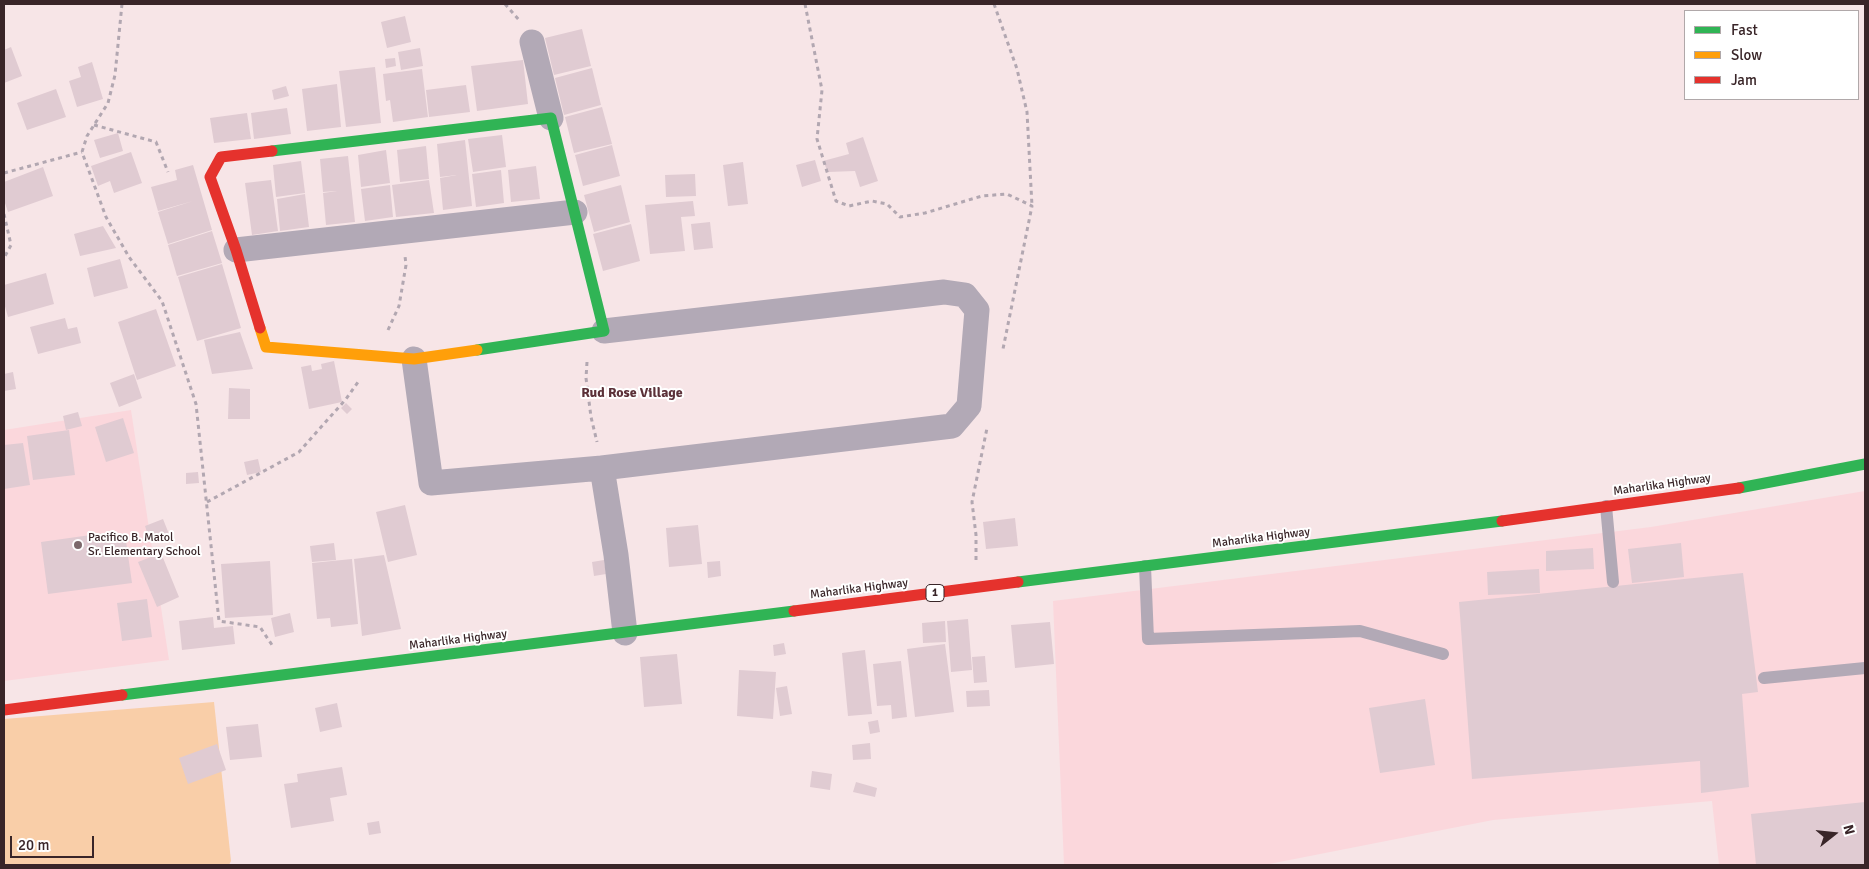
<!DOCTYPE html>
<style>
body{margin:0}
#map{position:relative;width:1869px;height:869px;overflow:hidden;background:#f7e5e7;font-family:Signika,sans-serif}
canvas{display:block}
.frame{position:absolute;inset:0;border:5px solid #392528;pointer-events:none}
.legend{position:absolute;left:1684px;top:10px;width:175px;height:90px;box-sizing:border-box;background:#fff;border:1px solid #b0a8a9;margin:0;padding:6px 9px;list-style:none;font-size:15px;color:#392528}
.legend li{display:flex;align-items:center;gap:10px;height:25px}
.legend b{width:25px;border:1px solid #b0a8a9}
.north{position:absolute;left:1809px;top:809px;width:50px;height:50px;-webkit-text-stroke:4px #fff;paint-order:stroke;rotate:74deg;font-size:14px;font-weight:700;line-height:20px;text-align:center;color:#392528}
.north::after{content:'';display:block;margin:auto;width:18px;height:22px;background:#392528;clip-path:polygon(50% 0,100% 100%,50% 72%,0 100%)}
.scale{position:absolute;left:10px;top:836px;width:84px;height:22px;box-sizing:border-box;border:2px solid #392528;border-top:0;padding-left:6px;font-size:15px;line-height:18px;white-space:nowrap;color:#392528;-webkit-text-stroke:4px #fff;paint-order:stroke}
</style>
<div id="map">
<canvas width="1869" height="869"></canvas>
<div class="frame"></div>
<ul class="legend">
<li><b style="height:6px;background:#30b455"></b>Fast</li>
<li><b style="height:6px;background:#ff9f0a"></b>Slow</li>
<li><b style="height:6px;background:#e5322d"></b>Jam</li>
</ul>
<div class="north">N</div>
<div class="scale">20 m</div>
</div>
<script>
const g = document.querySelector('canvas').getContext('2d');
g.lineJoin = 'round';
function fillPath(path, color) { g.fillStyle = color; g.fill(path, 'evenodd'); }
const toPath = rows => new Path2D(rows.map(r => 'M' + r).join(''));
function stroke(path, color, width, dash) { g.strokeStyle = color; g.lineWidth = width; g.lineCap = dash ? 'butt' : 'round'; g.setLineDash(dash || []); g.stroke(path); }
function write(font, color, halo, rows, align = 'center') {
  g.font = font + ' Signika,sans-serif'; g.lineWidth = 4; g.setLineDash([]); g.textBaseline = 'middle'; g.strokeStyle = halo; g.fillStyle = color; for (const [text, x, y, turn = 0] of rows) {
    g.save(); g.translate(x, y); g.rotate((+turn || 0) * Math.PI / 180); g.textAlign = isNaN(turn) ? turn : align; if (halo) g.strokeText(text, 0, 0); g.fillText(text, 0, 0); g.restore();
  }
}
fillPath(toPath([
 [131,410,169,660,4,681,4,430],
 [1865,491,1865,865,1719,865,1712,801,1493,820,1264,865,1064,865,1053,601,1651,527]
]), '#fbd7dc');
fillPath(toPath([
 [214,702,231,861,229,865,4,865,4,719]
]), '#f9cea8');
fillPath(toPath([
 [405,16,411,42,387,48,381,22],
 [582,29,591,66,554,75,545,38],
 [11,47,22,76,4,83,4,50],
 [420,48,423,66,401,70,398,52],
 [395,58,396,66,386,68,385,59],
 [523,60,528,104,477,111,471,66],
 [92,62,103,99,77,107,69,81,81,77,78,67],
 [375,67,381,123,346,127,339,71],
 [592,68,601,105,564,115,555,78],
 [422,69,428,117,393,122,390,100,386,101,383,74],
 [337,84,341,127,307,131,302,89],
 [466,85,470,112,429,117,426,90],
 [286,86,289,96,274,100,272,90],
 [56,89,66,117,27,130,17,103],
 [602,107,612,144,574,153,565,117],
 [287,108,291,134,254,139,251,113],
 [247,113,251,139,214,143,210,118],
 [118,133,123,151,100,158,94,140],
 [502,135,506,167,473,172,468,139],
 [863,137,878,181,860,187,855,171,828,172,823,161,849,154,846,143],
 [465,140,472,206,443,210,440,178,457,175,440,177,437,144],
 [612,145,620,176,583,186,575,155],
 [426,146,429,179,400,182,397,150],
 [386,150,390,183,361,187,358,155],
 [131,152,142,183,114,193,110,181,98,186,91,166],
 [348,156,355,222,326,225,323,193,337,191,323,192,320,159],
 [815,160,821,181,802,187,796,165],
 [301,161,305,193,276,197,273,165],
 [743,162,748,204,728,206,723,165],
 [193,165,212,230,168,244,158,212,193,201,158,211,151,187,177,180,175,170],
 [536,166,540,199,511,202,508,170],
 [43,167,53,196,8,212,4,200,4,182],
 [501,170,504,203,476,207,472,174],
 [695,174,696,196,666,197,665,175],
 [271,180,278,231,252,235,245,183],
 [429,180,434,213,396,217,392,185],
 [390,185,393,217,365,221,361,189],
 [621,185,630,222,594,232,584,195],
 [305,194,309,227,280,231,277,199],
 [693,201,695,216,681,217,685,251,650,254,645,205],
 [710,222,713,248,694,250,691,224],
 [631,224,640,261,603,271,593,234],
 [103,226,116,248,80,256,74,234],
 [212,231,222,263,177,276,168,245],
 [120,259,128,288,94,297,87,268],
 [222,264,241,328,197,341,178,277],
 [46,273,54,304,8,317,4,303,4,285],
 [156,309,176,366,137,380,118,322],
 [65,318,68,329,77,327,81,343,38,354,30,327],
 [240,332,253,369,212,374,204,340],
 [334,361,342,402,309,409,301,367,311,365,312,371,322,369,321,364],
 [13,372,16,389,4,391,4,374],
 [134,374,142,398,119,407,110,383],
 [229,388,250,389,250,419,228,419],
 [346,403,352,409,347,414,341,408],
 [78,412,82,426,66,430,63,416],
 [123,418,134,453,106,462,95,427],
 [69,430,75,475,33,480,27,436],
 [23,443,30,485,4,489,4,445],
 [258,459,261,472,247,475,244,462],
 [198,472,199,483,186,484,186,473],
 [405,505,417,555,388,562,376,512],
 [1015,518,1018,546,986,549,983,522],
 [163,519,169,534,150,541,145,526],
 [698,525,702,564,669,567,666,528],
 [112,532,113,543,126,541,132,583,48,594,41,542],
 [334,543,336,560,312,562,310,546],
 [1681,543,1684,577,1632,583,1628,549],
 [1593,548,1594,569,1546,571,1546,551],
 [161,553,179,597,157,607,138,562],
 [384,555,401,629,362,636,354,559],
 [352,559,358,624,331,627,330,618,317,619,312,563],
 [604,560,606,574,594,576,592,562],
 [270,561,273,615,225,618,221,564],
 [720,561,721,576,708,578,707,562],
 [1539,569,1540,593,1488,595,1487,572],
 [1743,573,1758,692,1742,694,1749,787,1701,793,1700,761,1472,779,1459,602],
 [147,599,152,637,122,641,117,603],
 [290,613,294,632,275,637,271,618],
 [213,617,214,628,233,626,235,644,182,650,179,621],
 [968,619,972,670,951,672,947,621],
 [945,621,946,642,923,643,922,623],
 [1050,622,1054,664,1015,668,1011,625],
 [784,643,786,654,774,656,773,645],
 [945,644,954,712,915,717,907,649],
 [865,650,872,714,848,716,842,653],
 [677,654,682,704,644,707,640,657],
 [985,656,987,682,974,683,972,657],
 [901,661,907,717,892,719,891,705,877,706,873,664],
 [739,670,776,672,773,719,737,716],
 [787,686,792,714,780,716,776,688],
 [989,690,990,706,967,707,966,691],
 [1425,699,1435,765,1380,773,1369,708],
 [337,703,342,727,320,732,315,708],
 [878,720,880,732,870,734,868,722],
 [258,724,262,757,230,760,226,727],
 [870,743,871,759,853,760,852,745],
 [217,744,226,770,188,784,179,758],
 [342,767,347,795,330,798,334,821,291,828,284,784,298,782,297,774],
 [812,771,832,774,830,790,810,787],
 [856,782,877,788,875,797,853,792],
 [1865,802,1865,865,1756,865,1751,814],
 [379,821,381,833,369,835,367,823]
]), '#e0cbd2');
stroke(toPath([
 [122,4,115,75,108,103,87,136,82,152,106,217,129,257,162,301,196,404,219,621,260,627,272,645,272,648],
 [505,4,519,20],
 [805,4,822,90,817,139,836,201,849,206,872,201,887,204,900,217,925,213,982,196,1007,194,1032,206,1003,349],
 [994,4,1017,69,1027,112,1032,206],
 [94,125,156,142,168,172],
 [4,173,82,152],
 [4,214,11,245,4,258],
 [388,330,399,306,406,265,405,256],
 [587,362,586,378,591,417,597,442],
 [207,502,299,452,346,399,358,382],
 [976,560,976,535,972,502,987,428]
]), '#b2a7b1', 3, [4, 4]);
stroke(toPath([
 [1606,506,1613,582],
 [1145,566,1148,639,1360,631,1443,654],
 [1764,678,1865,668]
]), '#b2a9b6', 12);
stroke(toPath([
 [532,42,551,118],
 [236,250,575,212],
 [414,359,431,483,602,468,616,555,625,633],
 [602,468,952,426,969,406,977,310,965,295,944,292,604,331]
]), '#b2a9b6', 25);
stroke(toPath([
 [272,151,551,118],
 [477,350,604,331,551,118],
 [1739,488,1865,464],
 [1018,582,1502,521],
 [122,695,794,611]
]), '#30b455', 11);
stroke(toPath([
 [260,328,266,347,414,359,477,350]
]), '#ff9f0a', 11);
stroke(toPath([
 [260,328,236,250,210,177,221,157,272,151],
 [1502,521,1739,488],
 [794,611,1018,582],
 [4,710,122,695]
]), '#e5322d', 11);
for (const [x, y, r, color] of [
 [78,545,5,"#7c686b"]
]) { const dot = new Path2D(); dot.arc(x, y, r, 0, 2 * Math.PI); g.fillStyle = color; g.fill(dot); stroke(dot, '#fff', 2); }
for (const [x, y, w] of [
 [935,593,18]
]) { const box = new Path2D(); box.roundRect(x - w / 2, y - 8.5, w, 17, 4); g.fillStyle = '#fff'; g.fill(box); stroke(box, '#392528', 1); }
write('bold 11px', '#392528', null, [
 ["1",935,593]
]);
write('12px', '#392528', '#fff', [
 ["Maharlika Highway",1662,485,-8],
 ["Maharlika Highway",1261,538,-7],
 ["Maharlika Highway",859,589,-7],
 ["Maharlika Highway",458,640,-7]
]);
write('12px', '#392528', '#fff', [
 ["Pacifico B. Matol",88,538],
 ["Sr. Elementary School",88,552]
], 'left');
write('bold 14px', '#5b3038', '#fff', [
 ["Rud Rose Village",632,393]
]);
</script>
